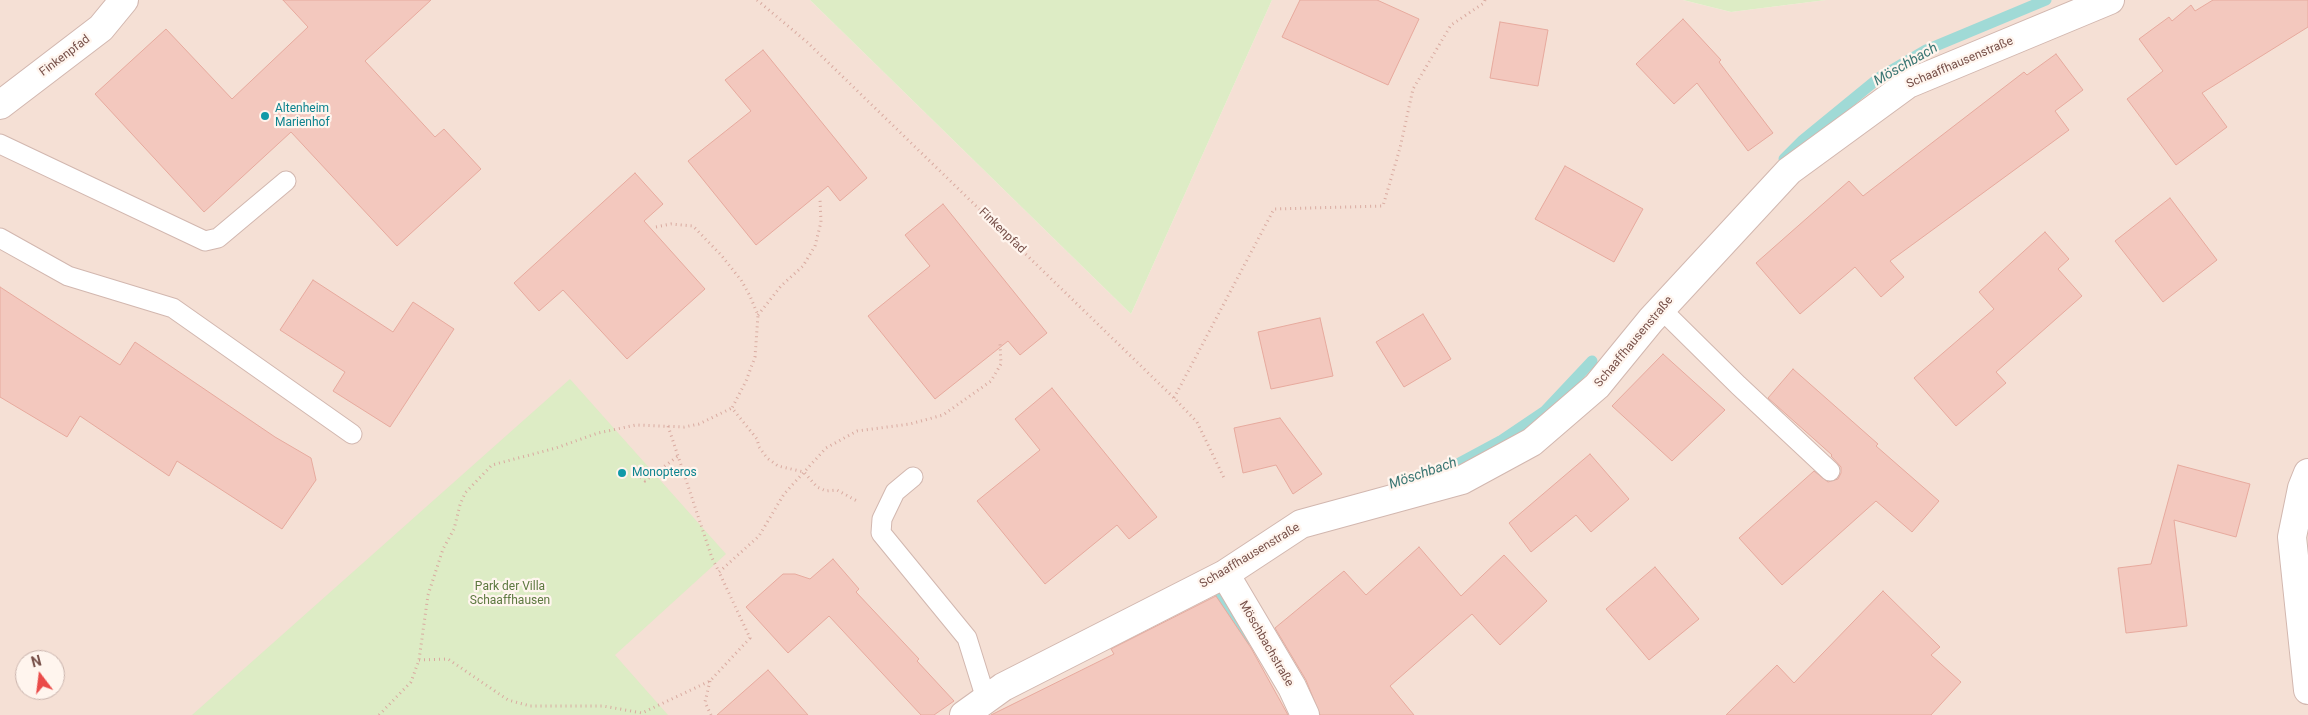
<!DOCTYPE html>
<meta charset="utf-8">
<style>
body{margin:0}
#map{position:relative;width:2308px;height:715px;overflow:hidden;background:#fdf0e7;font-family:Roboto,sans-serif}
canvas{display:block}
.north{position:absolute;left:15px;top:650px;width:50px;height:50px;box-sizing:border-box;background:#fff5ee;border:1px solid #c9b3ac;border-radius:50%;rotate:345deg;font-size:14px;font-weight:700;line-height:20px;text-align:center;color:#78514a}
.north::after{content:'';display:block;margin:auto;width:18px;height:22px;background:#ea4b49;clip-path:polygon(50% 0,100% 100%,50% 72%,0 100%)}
</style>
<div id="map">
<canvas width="2308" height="715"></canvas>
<div class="north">N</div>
</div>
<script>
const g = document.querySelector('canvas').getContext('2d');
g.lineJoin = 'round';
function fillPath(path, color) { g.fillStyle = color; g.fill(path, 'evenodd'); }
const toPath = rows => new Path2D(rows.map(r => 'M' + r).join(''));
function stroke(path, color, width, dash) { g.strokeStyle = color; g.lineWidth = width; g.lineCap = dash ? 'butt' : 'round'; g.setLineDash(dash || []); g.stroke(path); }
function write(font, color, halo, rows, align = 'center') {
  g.font = font + ' Roboto,sans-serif'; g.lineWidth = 4.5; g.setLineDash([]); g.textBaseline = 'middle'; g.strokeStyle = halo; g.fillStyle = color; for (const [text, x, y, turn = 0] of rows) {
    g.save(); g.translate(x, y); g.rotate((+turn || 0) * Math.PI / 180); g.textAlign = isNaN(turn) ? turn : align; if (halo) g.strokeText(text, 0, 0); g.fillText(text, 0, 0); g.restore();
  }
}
fillPath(toPath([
 [0,0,810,0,1131,314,1272,0,1683,0,1731,12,1826,0,2308,0,2308,715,0,715],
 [25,660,55,660,55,690,25,690]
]), '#f5e0d5');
fillPath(toPath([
 [810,0,1272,0,1131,314],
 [1683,0,1826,0,1731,12],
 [570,379,726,554,615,655,668,715,192,715]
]), '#ddecc5');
stroke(toPath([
 [1784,159,1803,140,1880,77,1926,50,2046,0],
 [1408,481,1450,468,1502,440,1545,411,1592,361],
 [1221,596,1248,639]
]), '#a0dad6', 11);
const building = toPath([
 [283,0,431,0,365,61,435,137,444,129,481,169,397,246,291,132,204,212,95,94,166,29,232,99,308,27,283,0],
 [1300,0,1377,0,1419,19,1388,85,1282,37,1300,0],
 [2213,0,2308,0,2308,27,2202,93,2227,127,2176,165,2127,99,2163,71,2139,39,2169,17,2172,21,2191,5,2195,11,2213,0],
 [1683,19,1721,60,1719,62,1773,133,1748,151,1697,83,1674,104,1636,64,1683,19],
 [1500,22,1548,30,1538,86,1490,78,1500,22],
 [763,50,867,178,840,201,828,186,756,245,688,161,751,111,725,80,763,50],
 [2056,54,2083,90,2055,111,2069,130,1890,261,1904,277,1881,297,1855,267,1800,314,1756,263,1849,181,1863,196,2024,72,2027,75,2056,54],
 [1565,166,1643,209,1614,262,1535,219,1565,166],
 [635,173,663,204,644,221,705,289,627,359,563,290,539,311,514,283,635,173],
 [2170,198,2217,260,2163,302,2115,241,2170,198],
 [943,204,1047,333,1020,355,1008,341,935,399,868,316,930,266,905,235,943,204],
 [2045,232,2069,259,2058,269,2082,296,1996,372,2006,383,1956,426,1914,378,1994,309,1979,292,2045,232],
 [313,280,393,332,413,302,454,329,390,427,333,391,345,372,280,330,313,280],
 [0,287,120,365,135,342,275,437,311,458,316,480,282,529,177,461,169,476,80,416,67,437,0,397,0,287],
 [1423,314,1451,359,1404,387,1376,342,1423,314],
 [1320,318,1333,376,1271,389,1258,332,1320,318],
 [1663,354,1725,410,1672,461,1612,406,1663,354],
 [1793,369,1878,444,1876,446,1939,501,1912,532,1876,501,1782,585,1739,538,1814,471,1828,482,1838,479,1841,473,1841,467,1831,456,1832,455,1768,398,1793,369],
 [1052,388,1157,517,1129,539,1117,525,1045,584,977,501,1040,450,1015,419,1052,388],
 [1280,418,1322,474,1293,494,1276,465,1243,473,1234,428,1280,418],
 [1590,454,1629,499,1591,532,1576,515,1531,552,1509,523,1590,454],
 [2178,465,2250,484,2236,537,2174,520,2187,626,2126,633,2118,568,2151,564,2178,465],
 [1419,547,1461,596,1504,555,1547,601,1500,645,1472,614,1390,686,1414,715,1320,715,1306,680,1275,628,1344,571,1366,595,1419,547],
 [833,559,859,589,856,592,919,659,917,661,954,701,934,715,921,715,829,616,788,653,746,607,783,574,795,574,810,579,833,559],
 [1655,567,1699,619,1649,660,1606,609,1655,567],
 [1883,591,1940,647,1931,655,1961,682,1931,715,1726,715,1777,665,1794,683,1883,591],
 [1216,596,1251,648,1288,715,991,715,1114,654,1111,649,1216,596],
 [768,670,808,715,717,715,768,670]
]);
fillPath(building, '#f3c8be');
stroke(building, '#e7aa9e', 1);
const service = toPath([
 [0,144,205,241,218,238,286,181],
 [0,238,68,276,173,308,352,434],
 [1661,309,1738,385,1830,471],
 [913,477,895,492,882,519,881,533,967,638,986,699]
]);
const minor = toPath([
 [0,105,101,28,124,0],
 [2308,473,2302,488,2292,537,2308,690],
 [1225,574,1292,687,1305,715],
 [964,715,1003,687,1225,574,1301,524,1462,480,1532,442,1597,386,1651,320,1789,171,1908,84,2110,0]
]);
stroke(service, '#d2b7af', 21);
stroke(minor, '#d2b7af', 30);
stroke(toPath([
 [757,0,807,42,1174,398,1197,422,1225,480],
 [656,227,671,224,693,226,721,255,741,280,750,296,758,315,755,357,746,381,732,408,757,439,759,447,767,458,778,466,804,472,817,487,826,491,837,490,857,501],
 [758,315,781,286,803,266,815,246,821,222,820,199],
 [1174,398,1274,209,1383,206,1400,148,1413,89,1451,25,1484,3,1485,0],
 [668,426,712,558,719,572,759,536,784,494,826,448,857,431,910,424,943,415,991,381,1001,364,1000,344],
 [633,471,645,481,678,456],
 [419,660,448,659,508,700,530,706,603,706,642,713,710,681,750,638,719,572],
 [710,681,705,702,711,715],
 [379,715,411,682,419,660,428,595,443,549,454,529,460,505,465,493,492,465,556,448,598,433,636,425,684,427,699,424,732,408]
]), '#d9aaa0', 3, [1, 4]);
stroke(service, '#fff', 19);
stroke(minor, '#fff', 28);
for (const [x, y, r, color] of [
 [265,116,5,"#0f9aa8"],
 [622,473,5,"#0f9aa8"]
]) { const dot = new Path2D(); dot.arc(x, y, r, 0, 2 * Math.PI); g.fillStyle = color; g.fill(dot); stroke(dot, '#fff5ee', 2); }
write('12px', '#78514a', '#fff5ee', [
 ["Finkenpfad",65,56,-37],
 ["Schaaffhausenstraße",1960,63,-23],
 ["Finkenpfad",1002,231,44],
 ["Schaaffhausenstraße",1634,342,-50],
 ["Schaaffhausenstraße",1250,556,-31],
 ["Möschbachstraße",1266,644,60]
]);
write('12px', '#0d838f', '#fff5ee', [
 ["Altenheim",275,109],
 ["Marienhof",275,123],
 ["Monopteros",632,473]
], 'left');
write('12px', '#5c783f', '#fff5ee', [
 ["Park der Villa",510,587],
 ["Schaaffhausen",510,601]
]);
write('italic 14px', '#3a7673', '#fff5ee', [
 ["Möschbach",1906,65,-30],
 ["Möschbach",1423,474,-19]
]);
</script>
